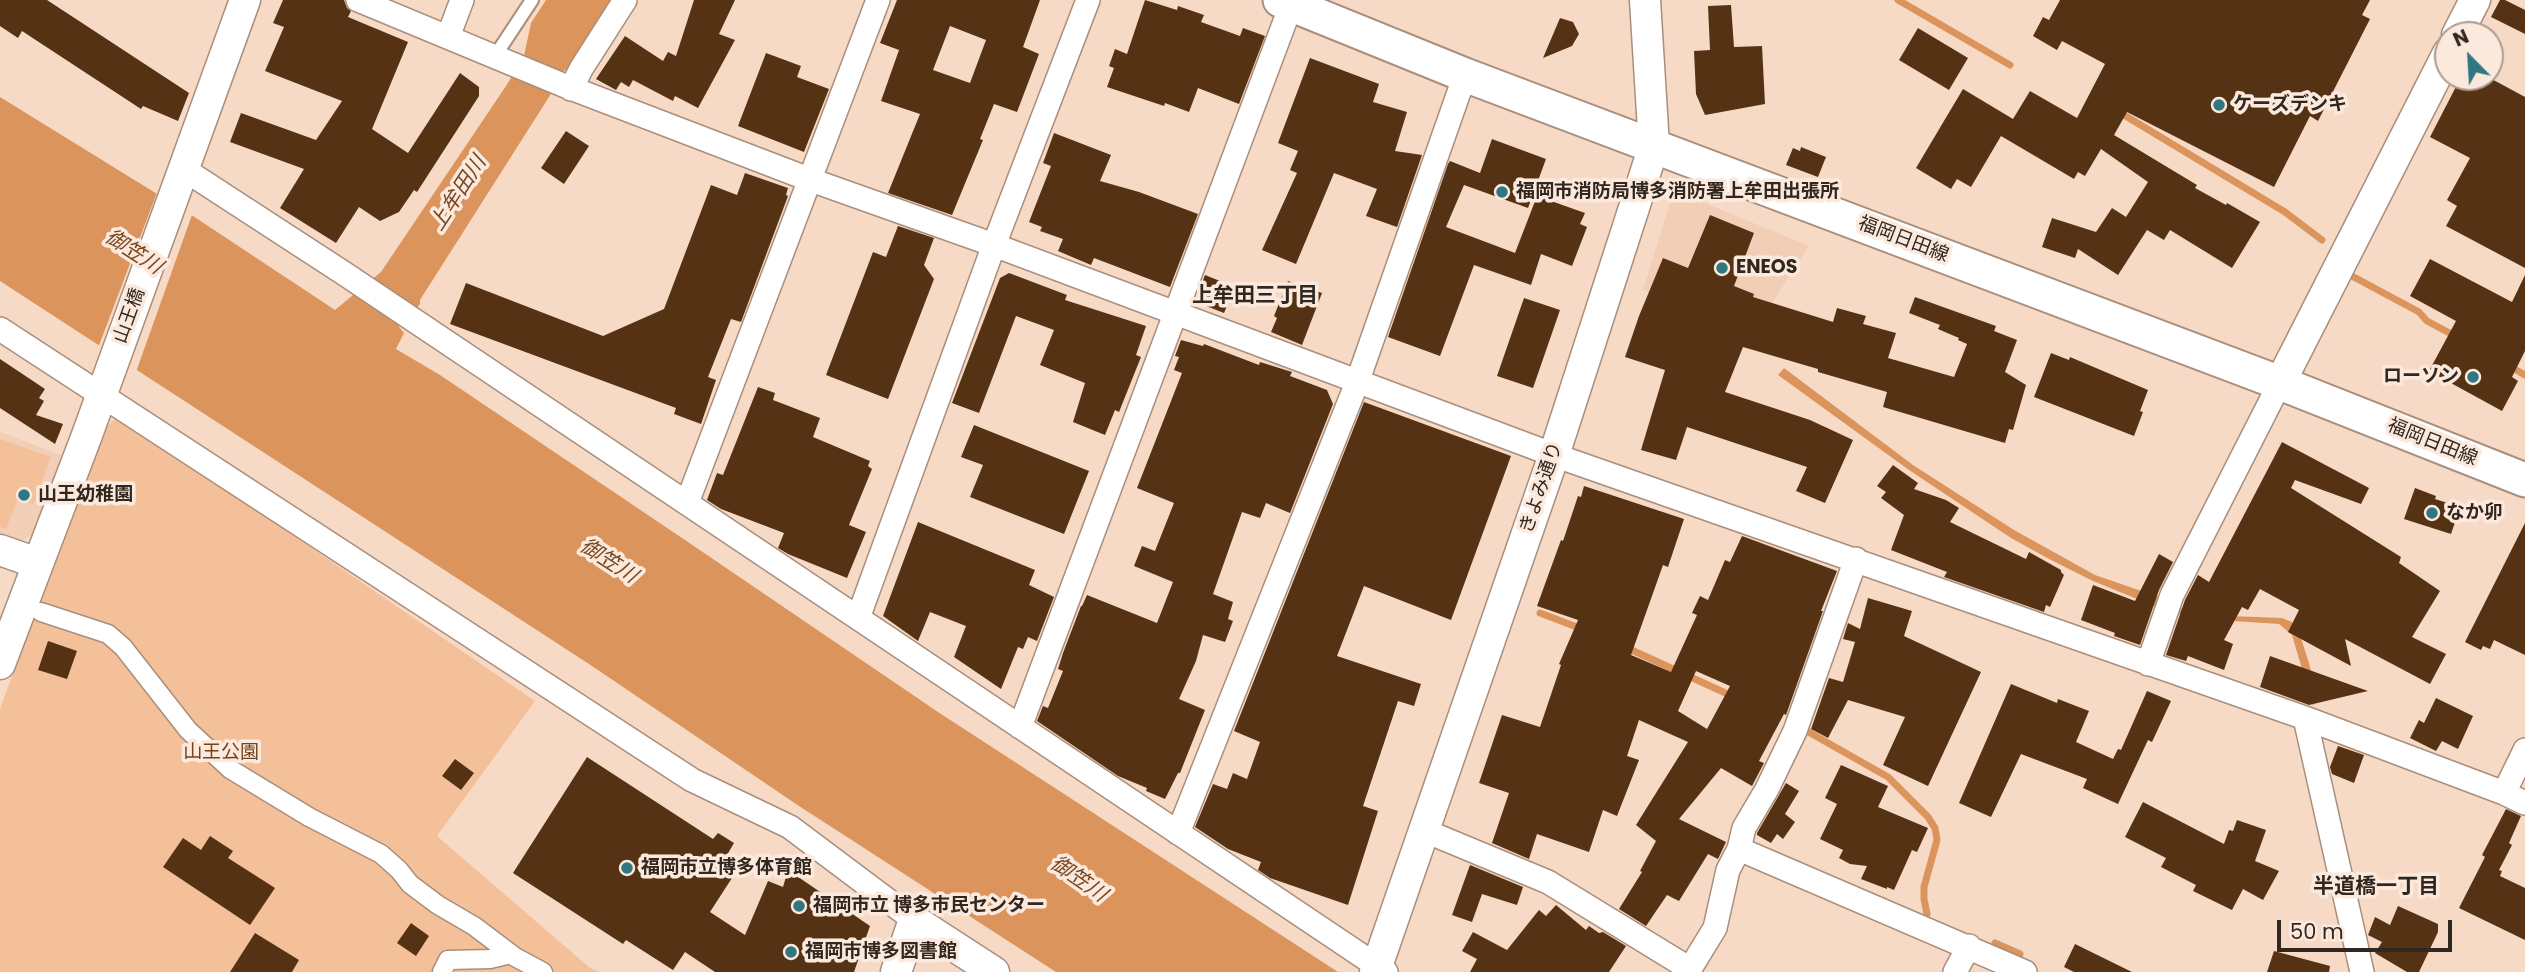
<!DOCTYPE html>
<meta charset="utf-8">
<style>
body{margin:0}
#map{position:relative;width:2525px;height:972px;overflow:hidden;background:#f6dac5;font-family:Poppins,sans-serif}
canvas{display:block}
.north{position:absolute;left:2434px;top:21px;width:70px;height:70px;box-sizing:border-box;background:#fbe9dd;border:2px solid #ab9b91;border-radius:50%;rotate:336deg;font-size:19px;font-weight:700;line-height:28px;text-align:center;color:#32271f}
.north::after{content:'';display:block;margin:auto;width:24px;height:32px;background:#307782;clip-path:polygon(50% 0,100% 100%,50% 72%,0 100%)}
.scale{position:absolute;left:2277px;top:920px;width:175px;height:32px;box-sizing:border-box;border:4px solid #32271f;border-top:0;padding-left:9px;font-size:21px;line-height:24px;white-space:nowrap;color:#32271f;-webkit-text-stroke:5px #fbe9dd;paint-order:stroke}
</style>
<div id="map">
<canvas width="2525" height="972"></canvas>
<div class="north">N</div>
<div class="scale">50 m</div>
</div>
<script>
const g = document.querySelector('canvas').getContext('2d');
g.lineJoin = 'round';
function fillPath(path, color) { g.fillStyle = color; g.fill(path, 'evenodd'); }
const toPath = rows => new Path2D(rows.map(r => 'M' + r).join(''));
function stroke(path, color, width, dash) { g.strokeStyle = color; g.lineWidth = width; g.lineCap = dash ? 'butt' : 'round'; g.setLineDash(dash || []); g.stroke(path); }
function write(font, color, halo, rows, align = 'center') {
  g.font = font + ' Poppins,"Noto Sans JP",sans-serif'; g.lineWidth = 7; g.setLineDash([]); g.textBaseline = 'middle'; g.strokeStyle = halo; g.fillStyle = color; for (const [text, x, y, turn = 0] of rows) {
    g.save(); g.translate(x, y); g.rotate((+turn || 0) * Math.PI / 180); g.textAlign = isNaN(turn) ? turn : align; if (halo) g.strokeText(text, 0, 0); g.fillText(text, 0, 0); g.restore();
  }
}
fillPath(toPath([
 [1678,192,1809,246,1746,343,1698,312,1643,290,1670,203],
 [0,432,64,456,32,535,21,541,0,533]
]), '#f1ceb5');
fillPath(toPath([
 [115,419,129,423,535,701,437,836,590,968,600,972,0,972,0,709,102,431],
 [0,439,51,457,33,504,18,498,6,529,0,527]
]), '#f4c09a');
fillPath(toPath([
 [546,0,614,0,570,69,563,71,549,97,420,300,420,304,412,313,410,312,399,327,404,333,396,349,440,375,685,540,938,712,1338,972,1056,972,799,806,592,666,0,281,0,97,196,218,335,310,381,272,508,83,524,56,531,23],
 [1784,368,1913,465,2014,530,2095,575,2159,597,2189,612,2202,615,2282,618,2292,622,2299,632,2309,663,2317,696,2313,706,2292,635,2279,624,2203,619,2169,612,2093,581,2051,560,2011,538,1909,470,1778,375]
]), '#db945c');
fillPath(toPath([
 [158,190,193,212,136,372,98,348]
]), '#f6dac5');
stroke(toPath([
 [1898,0,2010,65],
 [2119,112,2285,212,2322,240],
 [2350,275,2419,312,2427,321,2457,337],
 [2507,365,2525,375],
 [1540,613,1582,629],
 [1625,647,1732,696],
 [1805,730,1888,777,1928,817,1935,828,1937,840,1924,887,1924,899,1927,914],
 [1995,943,2020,954]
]), '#db945c', 7);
fillPath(toPath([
 [0,0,47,0,189,93,178,121,143,106,141,109,22,31,18,38,0,26],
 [283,0,344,0,347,8,351,11,348,17,408,42,372,129,408,153,460,73,479,87,479,96,417,192,414,190,399,212,380,221,359,207,336,243,280,208,304,169,230,142,241,113,316,140,342,101,265,71,284,27,273,23],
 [694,0,735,0,719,34,735,40,698,108,675,96,673,101,633,80,629,87,621,82,616,90,596,79,625,36,663,61,668,52,676,56],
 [897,0,1040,0,1023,47,1039,54,1017,112,994,104,980,139,983,140,952,215,888,193,920,114,881,101,899,50,880,43],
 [950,26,986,40,970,83,933,70],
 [1145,0,1177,10,1178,6,1204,15,1201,22,1240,36,1243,28,1265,36,1239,104,1198,88,1189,112,1165,103,1164,106,1107,87,1114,68,1109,66,1115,49,1127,54],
 [2060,0,2370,0,2362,15,2370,19,2318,121,2310,116,2274,187,2127,112,2114,135,2197,185,2195,188,2226,205,2227,203,2260,222,2232,268,2170,230,2164,240,2147,230,2118,275,2078,249,2075,258,2042,247,2052,218,2096,232,2112,208,2126,217,2148,182,2101,149,2085,176,2078,172,2074,179,2001,136,1971,187,1957,179,1951,189,1916,168,1963,89,2013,119,2030,91,2077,118,2105,64,2062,41,2057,50,2033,36,2043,17,2049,20],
 [2500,0,2505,0,2525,10,2525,34,2491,17],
 [1731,5,1734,47,1762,46,1765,104,1705,115,1696,94,1694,51,1710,50,1708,6],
 [1560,18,1573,22,1579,34,1572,46,1543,58],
 [1918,28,1968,58,1949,90,1899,60],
 [766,53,801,66,797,77,829,89,804,152,738,126],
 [1310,58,1379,84,1373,102,1407,112,1395,151,1422,155,1397,227,1366,216,1377,189,1334,173,1296,264,1262,250,1297,173,1290,170,1298,151,1278,143],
 [2461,77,2468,77,2481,84,2485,77,2488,77,2525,97,2525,268,2446,226,2457,206,2447,200,2470,158,2430,137],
 [566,131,589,146,564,184,541,168],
 [1054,133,1111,155,1100,181,1139,192,1198,214,1170,287,1094,258,1091,265,1058,251,1063,239,1040,231,1042,227,1029,222,1051,166,1043,163],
 [1492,139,1546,159,1528,208,1464,185,1446,227,1515,253,1537,196,1585,213,1580,224,1587,227,1572,266,1541,254,1531,285,1474,265,1440,356,1388,337,1448,164,1450,161,1480,173],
 [1801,147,1826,157,1818,177,1786,165,1793,148,1800,151],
 [745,173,788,188,786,195,788,196,741,322,731,319,708,377,716,380,701,424,674,414,676,408,450,324,466,283,603,336,664,309,711,185,737,195],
 [1710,215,1754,233,1734,286,1754,294,1753,297,1833,322,1837,308,1866,316,1863,324,1896,333,1888,358,1954,377,1967,344,1958,340,1959,338,1938,329,1940,325,1909,313,1915,297,1996,326,1994,331,2017,340,2005,372,2026,385,2013,430,2009,429,2005,443,1883,407,1887,392,1818,372,1818,369,1743,347,1725,392,1810,420,1853,440,1825,503,1796,491,1807,467,1687,427,1676,460,1641,450,1665,370,1625,357,1639,316,1663,258,1688,268],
 [898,226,934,238,924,265,934,279,888,399,826,375,873,252,886,257],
 [2430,259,2512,302,2525,275,2525,351,2512,377,2518,381,2502,411,2429,371,2456,321,2410,296],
 [1009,273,1067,295,1065,300,1146,326,1136,355,1141,357,1119,412,1115,410,1105,435,1073,422,1085,383,1040,365,1054,330,1016,316,979,413,952,403,1000,278],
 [1205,275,1235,287,1224,313,1201,304,1203,299,1197,296],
 [1288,281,1322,293,1302,345,1271,332,1277,318,1274,316],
 [1524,298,1560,310,1533,388,1497,376],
 [1181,340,1203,346,1204,344,1259,365,1260,362,1292,372,1290,376,1327,390,1333,404,1290,513,1266,503,1260,518,1242,512,1213,594,1233,602,1228,619,1233,621,1225,642,1203,635,1196,661,1179,699,1205,710,1180,773,1178,773,1165,799,1146,791,1147,788,1118,776,1037,721,1043,706,1048,708,1063,671,1058,669,1063,653,1081,606,1082,606,1087,595,1157,623,1173,582,1134,566,1142,546,1155,551,1174,503,1137,488,1182,373,1174,370,1179,357,1175,356],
 [2051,353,2069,360,2070,357,2148,390,2140,411,2143,412,2134,436,2034,397],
 [0,359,45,389,39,398,44,401,36,415,63,424,55,444,0,408],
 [758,387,775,393,773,400,820,418,813,437,870,461,868,466,872,469,849,525,866,532,847,578,788,554,778,548,784,533,721,509,707,500,717,473,723,475],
 [1364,402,1511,456,1451,620,1364,586,1337,656,1421,684,1414,706,1398,701,1363,806,1378,811,1348,905,1270,878,1258,870,1261,862,1228,849,1195,827,1213,784,1227,789,1233,773,1247,779,1260,742,1234,731],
 [974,425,1089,471,1064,534,970,497,983,465,961,457],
 [2282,442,2369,488,2361,504,2295,480,2291,488,2401,557,2399,563,2440,591,2412,637,2446,654,2430,684,2345,639,2351,666,2288,632,2299,610,2260,589,2248,610,2242,607,2224,640,2233,644,2224,670,2188,656,2186,661,2166,655,2185,600,2198,575,2209,582],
 [1893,465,1918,483,1914,489,1946,500,1959,508,1950,522,2026,559,2029,552,2061,570,2061,572,2064,575,2050,607,2046,605,2044,612,1944,577,1947,572,1891,550,1904,515,1881,498,1886,492,1877,486],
 [1584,486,1684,519,1668,567,1663,565,1631,655,1671,672,1697,615,1692,613,1700,596,1708,600,1725,560,1730,562,1742,536,1837,571,1821,611,1823,611,1786,715,1784,714,1759,761,1764,763,1752,786,1721,768,1679,819,1726,842,1718,859,1708,854,1679,901,1667,895,1646,926,1619,909,1642,872,1640,871,1656,841,1636,825,1688,742,1639,720,1627,756,1639,760,1617,816,1603,810,1589,852,1537,834,1529,859,1492,843,1509,793,1479,783,1502,715,1540,727,1561,665,1559,664,1578,620,1537,606,1561,540,1563,541,1578,496,1581,497],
 [1696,671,1730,686,1707,729,1678,711],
 [2415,488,2436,496,2435,499,2460,507,2451,534,2404,519],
 [918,522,1035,570,1029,585,1054,597,1037,641,1028,637,1023,649,1018,647,1001,689,954,657,966,626,930,612,918,641,883,616],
 [2525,523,2525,655,2494,640,2490,649,2483,646,2481,650,2465,642],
 [2159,554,2173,562,2159,590,2140,645,2114,636,2115,633,2081,620,2093,585,2135,601],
 [1868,598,1912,611,1904,636,1981,672,1928,786,1883,765,1905,717,1848,700,1828,738,1811,729,1829,678,1843,682,1855,642,1843,639,1848,623,1860,629],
 [48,641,77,651,67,679,38,670],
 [2270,656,2368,691,2309,705,2260,687],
 [2011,684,2057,703,2058,699,2089,711,2076,742,2113,759,2118,749,2121,750,2147,691,2171,701,2152,742,2148,740,2118,804,2083,788,2087,779,2021,754,1991,817,1959,803],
 [2436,698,2473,716,2458,749,2442,741,2436,751,2410,738,2419,720,2424,723],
 [2338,746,2364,755,2354,783,2332,774,2330,767],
 [587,757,713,839,718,833,734,843,727,855,741,864,710,912,745,935,768,881,783,887,788,870,870,926,854,972,715,972,685,952,673,970,626,940,623,944,513,873],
 [455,759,474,773,461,790,442,776],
 [1841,765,1888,786,1878,807,1928,828,1917,852,1912,850,1894,890,1887,887,1887,889,1861,879,1867,866,1850,864,1839,858,1843,850,1820,839,1837,804,1825,798],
 [1786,783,1799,791,1785,814,1795,822,1783,839,1777,834,1771,843,1757,835,1757,833],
 [2143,802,2224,844,2229,830,2233,831,2237,820,2266,830,2255,861,2279,871,2263,900,2243,889,2232,910,2193,891,2196,885,2161,867,2166,858,2125,837],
 [2506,809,2521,816,2509,843,2512,845,2499,870,2502,871,2500,876,2525,888,2525,940,2459,908,2485,857,2482,855],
 [210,836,233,851,228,858,275,888,250,925,163,867,183,838,201,850],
 [1470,865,1523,887,1517,905,1482,894,1472,922,1452,915],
 [1556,905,1586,930,1589,926,1599,933,1603,932,1626,946,1609,972,1470,972,1477,959,1462,951,1473,932,1507,950,1539,910,1546,916],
 [2398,906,2438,924,2438,932,2419,972,2407,972,2375,953,2382,942,2368,935,2375,917,2390,925],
 [411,923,429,936,416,956,397,943],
 [255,933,299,960,292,972,230,972],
 [2075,944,2132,972,2074,972,2064,967],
 [2274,951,2330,966,2329,972,2267,972]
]), '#563214');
const service = toPath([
 [495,56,532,0]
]);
const pedestrian = toPath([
 [41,612,108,634,123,647,188,730,230,769,309,817,381,854,399,870,410,884,438,905,474,926,515,957,543,972],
 [442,972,448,960,490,959,511,954]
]);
const minor = toPath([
 [358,0,563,85,811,180,994,245,1554,455,2305,718,2504,793,2525,803],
 [448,37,462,0],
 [571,89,581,69,625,0],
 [182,168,345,274,1386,972],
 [0,329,692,780,790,827,914,920],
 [687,503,878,0],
 [858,618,994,245,1088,0],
 [2148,664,2172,595,2280,383],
 [2305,718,2362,972],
 [1020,727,1293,0],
 [2504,793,2525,750],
 [1423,830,1548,882,1690,969],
 [1178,833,1358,380,1465,75],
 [1739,849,2025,972],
 [1688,972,1715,928,1728,870,1739,849,1744,828,1767,789,1795,731,1856,559],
 [1955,972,1969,946]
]);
const tertiary = toPath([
 [2457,35,2475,0],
 [2280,383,2448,53],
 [0,550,37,563],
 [0,664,87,435,245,0],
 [896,972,914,920,994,972],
 [1375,972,1554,455,1654,146,1645,0]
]);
const secondary = toPath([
 [1280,0,1465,75,2280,383,2525,480]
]);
stroke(service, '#a98e7b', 16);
stroke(pedestrian, '#a98e7b', 21);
stroke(minor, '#a98e7b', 26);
stroke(tertiary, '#a98e7b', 33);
stroke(secondary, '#a98e7b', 37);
stroke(service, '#fff', 12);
stroke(pedestrian, '#fff', 18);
stroke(minor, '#fff', 23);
stroke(tertiary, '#fff', 30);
stroke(secondary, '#fff', 33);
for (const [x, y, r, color] of [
 [2219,105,7,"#307782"],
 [1502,192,7,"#307782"],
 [1722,268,7,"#307782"],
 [2473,377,7,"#307782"],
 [24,495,7,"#307782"],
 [2432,513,7,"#307782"],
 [627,868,7,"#307782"],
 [799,906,7,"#307782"],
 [791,952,7,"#307782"]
]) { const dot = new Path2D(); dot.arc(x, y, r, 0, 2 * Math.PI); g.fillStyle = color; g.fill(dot); stroke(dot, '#fbe9dd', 2.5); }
write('bold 19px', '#32271f', '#fbe9dd', [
 ["ケーズデンキ",2233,105],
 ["福岡市消防局博多消防署上牟田出張所",1516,192],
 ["ENEOS",1736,268],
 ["ローソン",2459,377,"right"],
 ["山王幼稚園",38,495],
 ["なか卯",2446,513],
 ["福岡市立博多体育館",641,868],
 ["福岡市立 博多市民センター",813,906],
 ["福岡市博多図書館",805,952]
], 'left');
write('19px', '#32271f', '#fbe9dd', [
 ["福岡日田線",1903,240,21],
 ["山王橋",130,316,-70],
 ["福岡日田線",2432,443,22],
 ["きよみ通り",1542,488,-71]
]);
write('19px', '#74441b', '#fbe9dd', [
 ["山王公園",221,753]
]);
write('italic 21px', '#77471f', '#fbe9dd', [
 ["上牟田川",459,194,-57],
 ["御笠川",133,253,33],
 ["御笠川",608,562,33],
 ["御笠川",1078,880,35]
]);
write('bold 21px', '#32271f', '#fbe9dd', [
 ["上牟田三丁目",1255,297],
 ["半道橋一丁目",2376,888]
]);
</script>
